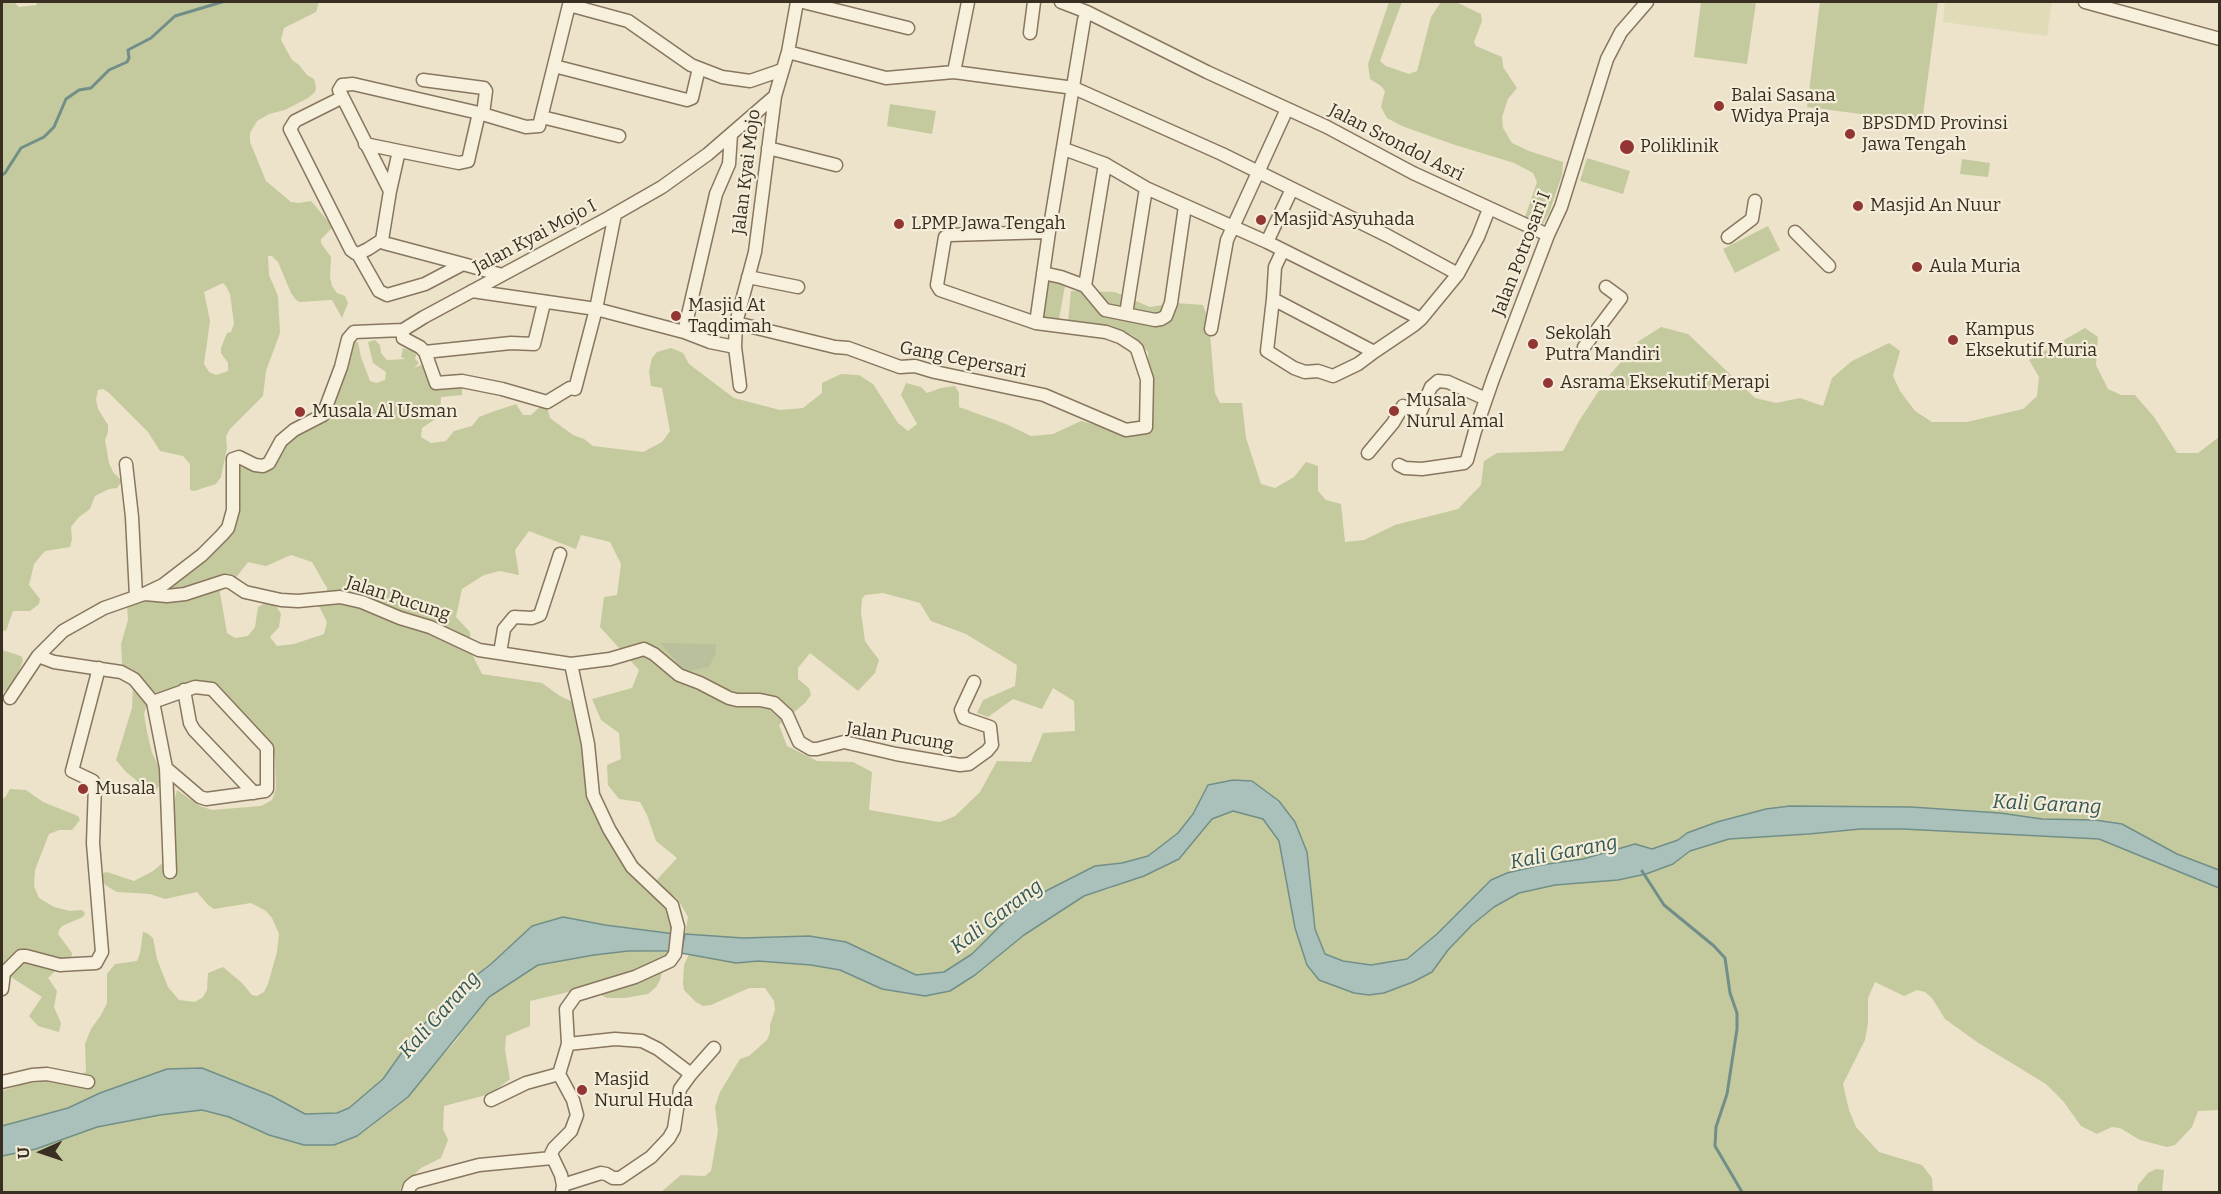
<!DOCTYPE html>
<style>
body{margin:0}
#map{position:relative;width:2221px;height:1194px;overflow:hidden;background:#ece3ca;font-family:Bitter,serif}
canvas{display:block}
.frame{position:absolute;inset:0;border:3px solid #392e22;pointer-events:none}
.north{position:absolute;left:12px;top:1122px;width:60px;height:60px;-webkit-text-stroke:4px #f4edd9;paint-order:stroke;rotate:267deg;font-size:16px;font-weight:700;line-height:24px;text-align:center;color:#392e22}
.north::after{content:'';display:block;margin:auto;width:21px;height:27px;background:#392e22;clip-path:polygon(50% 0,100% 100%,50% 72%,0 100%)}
</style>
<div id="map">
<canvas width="2221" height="1194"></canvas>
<div class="frame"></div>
<div class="north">U</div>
</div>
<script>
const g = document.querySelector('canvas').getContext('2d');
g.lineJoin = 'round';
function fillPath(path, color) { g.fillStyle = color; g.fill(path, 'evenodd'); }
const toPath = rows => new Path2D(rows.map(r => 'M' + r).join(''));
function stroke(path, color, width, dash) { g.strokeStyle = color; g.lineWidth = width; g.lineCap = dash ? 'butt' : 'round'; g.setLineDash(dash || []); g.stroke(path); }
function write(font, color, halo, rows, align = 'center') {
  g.font = font + ' Bitter,serif'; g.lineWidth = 4.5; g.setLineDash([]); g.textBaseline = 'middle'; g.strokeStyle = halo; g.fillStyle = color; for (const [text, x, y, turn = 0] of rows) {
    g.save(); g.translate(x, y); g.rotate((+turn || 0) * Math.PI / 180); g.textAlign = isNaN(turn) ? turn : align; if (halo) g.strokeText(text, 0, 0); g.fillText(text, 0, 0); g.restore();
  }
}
fillPath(toPath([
 [1945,2,2052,2,2047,36,1943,22]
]), '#e1dcb8');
fillPath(toPath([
 [2,2,14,2,19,7,36,5,38,2,319,2,316,12,284,28,281,40,292,60,299,65,307,75,314,79,316,88,315,92,308,98,285,110,269,114,257,121,250,133,250,142,266,181,291,202,299,203,311,201,333,227,321,239,321,243,331,257,330,277,332,286,337,293,345,296,348,303,342,318,332,300,300,302,296,300,291,293,278,262,272,256,268,256,269,275,278,296,280,333,266,371,263,396,230,429,226,436,227,448,221,477,216,484,194,491,190,490,190,464,183,456,160,451,148,432,109,393,103,389,98,390,96,400,98,409,108,425,108,432,105,440,109,463,113,472,122,481,117,488,109,489,95,496,90,509,79,517,71,527,72,539,70,547,45,551,34,564,29,585,40,599,39,604,30,611,13,611,6,631,2,630],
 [223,283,226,286,230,294,234,324,231,332,227,333,221,348,221,353,228,363,228,371,216,375,209,372,204,364,210,321,204,292],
 [1389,2,1402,2,1380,61,1386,66,1409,74,1417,71,1431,17,1441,2,1456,2,1481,14,1482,21,1474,42,1476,46,1502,57,1503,67,1517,88,1508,99,1502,117,1503,128,1512,143,1529,151,1563,162,1562,175,1549,213,1543,224,1534,223,1525,217,1537,182,1533,173,1514,163,1452,144,1402,126,1387,118,1381,107,1385,91,1381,86,1370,79,1368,64],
 [1701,2,1756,2,1747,64,1694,57],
 [1820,2,1938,2,1922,122,1807,107],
 [890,104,936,111,932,134,887,126],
 [1587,158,1630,171,1623,194,1580,181],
 [1962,159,1990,163,1988,177,1960,174],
 [1768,226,1780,250,1735,273,1723,249],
 [1046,277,1066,280,1059,319,1039,316],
 [1071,291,1115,292,1150,307,1176,303,1203,305,1209,322,1215,393,1220,403,1242,403,1246,438,1261,484,1275,488,1294,477,1306,462,1318,466,1318,491,1326,500,1341,504,1345,542,1364,540,1395,525,1458,509,1481,485,1484,461,1497,453,1563,451,1579,421,1608,377,1639,341,1661,327,1688,334,1755,398,1776,403,1800,398,1823,406,1832,378,1852,361,1889,343,1900,351,1893,376,1900,391,1915,411,1932,422,1967,422,2023,409,2037,396,2039,377,2029,360,2085,328,2098,337,2096,365,2108,389,2121,395,2135,395,2154,417,2177,453,2198,453,2219,437,2219,870,2177,854,2151,842,2042,819,2000,813,1911,807,1790,806,1766,809,1717,822,1687,833,1678,840,1652,849,1635,844,1583,859,1541,865,1437,934,1407,959,1371,965,1343,961,1325,954,1315,929,1307,852,1295,822,1208,785,1193,814,1178,833,1148,856,1122,863,1014,912,972,954,944,972,916,975,846,942,809,936,743,938,685,934,688,917,677,898,653,884,677,858,656,841,647,815,640,802,619,799,608,785,607,765,621,759,619,733,601,720,592,699,632,688,639,670,600,627,604,597,617,595,621,564,610,542,581,535,576,549,529,531,515,550,519,575,500,571,484,575,462,589,456,617,470,632,471,652,482,674,542,683,560,696,573,702,607,828,664,898,675,934,605,925,563,917,491,964,451,995,415,1034,383,1079,349,1108,337,1113,305,1114,272,1096,202,1068,167,1069,100,1093,68,1108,2,1126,2,1091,23,1084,72,1078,86,1072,85,1044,91,1029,101,1015,107,1003,107,974,115,964,137,961,140,953,143,932,147,933,153,938,157,959,168,987,179,1000,195,1002,203,997,207,990,208,973,223,967,242,983,252,995,257,996,264,992,268,984,277,952,279,934,272,918,266,911,251,903,214,909,208,905,197,892,165,899,150,894,117,892,105,885,103,881,103,873,107,872,134,881,153,871,171,856,172,811,177,790,200,806,212,810,261,806,272,800,276,789,275,758,271,746,215,684,200,684,158,694,147,704,144,714,147,732,152,753,159,767,160,780,159,786,154,792,146,794,136,780,126,772,116,760,132,708,133,685,122,663,121,644,128,620,127,606,164,588,232,533,239,467,254,469,277,447,325,416,353,342,358,342,361,357,370,381,377,383,385,380,386,372,373,363,368,342,375,340,380,345,381,353,387,360,405,359,401,357,403,348,417,352,415,359,419,363,414,368,423,364,435,386,459,384,462,390,462,395,441,397,440,416,422,428,421,437,431,443,446,441,454,431,472,426,479,417,492,412,516,404,523,415,531,415,542,405,548,410,550,418,573,435,584,439,593,446,643,452,662,442,670,431,662,388,651,386,649,371,652,358,657,352,671,348,683,353,689,364,734,398,780,410,803,408,822,393,822,383,841,374,859,375,873,384,898,423,908,431,917,424,901,395,906,383,921,387,927,393,941,388,955,386,959,393,959,407,1006,424,1031,436,1053,434,1081,421,1138,436,1145,426,1149,405,1148,352,1132,335,1105,328,1068,323],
 [291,555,312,562,327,588,327,593,318,604,327,622,324,634,294,644,277,646,270,637,279,627,281,614,275,604,265,603,258,607,255,627,248,636,235,638,227,633,220,593,222,579,234,580,248,562,266,566],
 [883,593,920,603,931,621,966,634,1017,665,1015,686,983,700,977,713,988,717,1013,699,1042,709,1053,688,1074,701,1075,731,1043,733,1031,762,997,761,980,792,955,816,946,820,939,822,869,810,872,772,853,762,817,761,787,746,779,725,805,703,811,695,809,688,798,679,798,668,810,653,858,691,875,673,879,660,865,641,861,612,862,599,865,595],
 [2,650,18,655,22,657,23,661,13,684,2,693],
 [10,789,26,790,43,802,78,816,80,820,72,830,59,830,49,834,35,870,34,886,39,898,54,907,70,911,82,910,85,913,83,917,62,926,59,930,58,934,72,953,70,967,57,969,48,978,57,991,54,1007,61,1023,59,1032,38,1026,29,1016,42,997,11,977,2,986,2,800,6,796],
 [1233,811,1263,819,1279,841,1295,928,1307,965,1319,980,1369,995,1384,993,1413,982,1432,972,1448,950,1472,925,1494,906,1519,893,1555,885,1618,880,1673,864,1690,851,1729,839,1809,834,1860,829,1903,829,2099,839,2219,888,2219,1110,2198,1111,2192,1127,2175,1145,2167,1147,2140,1140,2120,1128,2112,1127,2097,1134,2081,1126,2063,1101,2046,1084,1977,1042,1945,1019,1932,998,1925,992,1917,990,1904,996,1875,982,1868,998,1868,1023,1865,1040,1843,1084,1849,1110,1856,1127,1879,1152,1922,1165,1932,1178,1933,1192,661,1192,681,1175,705,1176,711,1171,718,1131,715,1107,720,1092,740,1059,749,1056,767,1040,770,1033,770,1025,775,1010,774,1001,765,988,749,988,711,1005,703,1006,696,1002,684,990,683,983,684,965,689,954,736,963,758,961,811,965,840,970,882,989,925,996,950,991,975,975,1024,935,1084,896,1109,889,1179,859,1212,819],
 [628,951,667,952,660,980,656,987,648,994,625,998,607,998,585,988,530,1001,530,1026,506,1036,505,1050,510,1079,490,1094,444,1106,443,1129,448,1140,441,1158,421,1168,402,1186,399,1192,2,1192,2,1156,36,1149,97,1127,160,1115,202,1110,229,1117,269,1135,304,1145,430,1069,453,1044,489,997,538,965,594,955],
 [2156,1169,2164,1170,2162,1192,2137,1192,2138,1185,2148,1173]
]), '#c4ca9e');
fillPath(toPath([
 [660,643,716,644,716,653,709,667,689,671,682,668]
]), '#bac09c');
const water = toPath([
 [1233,780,1252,781,1279,801,1295,822,1307,852,1315,929,1325,954,1343,961,1371,965,1407,959,1437,934,1491,880,1507,873,1541,865,1583,859,1635,844,1652,849,1678,840,1687,833,1717,822,1766,809,1790,806,1911,807,2000,813,2042,819,2095,820,2122,824,2177,854,2219,870,2219,888,2099,839,1903,829,1860,829,1809,834,1729,839,1690,851,1673,864,1646,874,1618,880,1555,885,1519,893,1494,907,1472,925,1448,950,1432,972,1413,982,1384,993,1369,995,1354,993,1319,980,1307,965,1295,928,1279,841,1263,819,1233,811,1212,819,1179,859,1144,876,1084,896,1024,935,975,975,950,991,925,996,882,989,840,970,811,965,758,961,736,963,681,953,685,934,743,938,809,936,846,942,916,975,944,972,972,954,1014,912,1038,895,1095,866,1122,863,1148,856,1178,833,1193,814,1208,785,1233,780],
 [563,917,605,925,675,934,673,951,628,951,594,955,538,965,489,997,408,1097,357,1136,334,1145,304,1145,269,1135,229,1117,202,1110,160,1115,97,1127,36,1149,2,1156,2,1126,68,1108,100,1093,167,1069,202,1068,272,1096,305,1114,337,1113,349,1108,383,1079,415,1034,451,995,491,964,532,926,563,917]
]);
fillPath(water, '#aac1bb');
stroke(water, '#718f88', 1.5);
stroke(toPath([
 [2,175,5,173,21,148,44,137,54,127,66,99,79,90,91,88,109,70,127,62,129,58,128,50,151,38,175,16,222,2],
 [1642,871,1664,905,1714,946,1725,958,1730,993,1737,1013,1737,1029,1727,1094,1716,1127,1715,1146,1742,1192]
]), '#718f88', 3);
const minor = toPath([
 [803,2,908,28],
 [1061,2,1087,12,1207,72,1327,127,1413,173,1548,235],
 [2085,2,2220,39],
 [1030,33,1034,2],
 [788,52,886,78,954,72,1074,88,1222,154,1388,236,1458,274,1478,237,1489,209],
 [554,66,687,100,692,98,699,68],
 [954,72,968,2],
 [423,80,484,88,486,91,483,114],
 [341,98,295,121,290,129,351,250,355,253,358,254,368,249,382,240,390,191],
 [479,113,468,161,459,163,399,151,390,191,339,90,342,85,353,84,479,113,526,127,539,126,569,5,628,21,691,65,722,77,750,81,782,70],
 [542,117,619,136],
 [365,144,399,151],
 [768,148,836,165],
 [1064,149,1105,164,1146,188,1267,242,1292,189],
 [1795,232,1829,266],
 [1728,237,1752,219,1755,201],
 [382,240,384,243,463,264],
 [1267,242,1421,319,1458,274],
 [1283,250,1275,267,1273,299,1374,352,1414,325,1421,319],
 [358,254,379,291,387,295,425,284,463,264,502,275],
 [1043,273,1061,277,1085,286,1105,310,1155,320,1161,319,1166,316,1171,303,1185,206],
 [748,277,798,287],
 [1085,286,1105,164],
 [472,291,596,309,684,332,710,342,735,347],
 [1273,299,1267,351,1294,368,1305,372,1318,371,1333,376,1358,364,1374,352],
 [1126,314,1146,188],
 [736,323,835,347,848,348,900,367,915,366,935,372,1044,395,1126,430,1146,427,1147,379,1137,349,1134,346,1120,337,1106,332,1036,323,940,290,937,285,945,237,949,235,1049,232],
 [1036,323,1049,232,1084,20,1087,12],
 [1211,329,1227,240,1287,109],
 [403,330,403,338,420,347,425,352,436,383,462,381,502,389,547,402,570,388,575,389,596,309,615,214],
 [684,332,716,194,729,164,731,134],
 [1584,347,1621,298,1606,287],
 [425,352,511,343,534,344,544,303],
 [740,386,735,347,736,323,755,252,775,96,788,52,797,2],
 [1368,453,1393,423,1403,406,1420,413,1431,387,1438,381,1448,382,1486,399],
 [126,464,132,517,136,596],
 [1399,465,1405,468,1422,469,1464,463,1467,460,1475,431,1493,379,1548,235,1561,207,1607,59,1621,32,1647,2],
 [145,594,167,596,185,594,225,581,230,582,245,592,281,600,298,601,340,597,362,602,400,618,430,627,479,650,571,664,610,659,644,649,654,654,679,675,700,683,729,698,737,700,760,700,774,703,787,715,799,742,811,749,817,749,844,742,896,754,960,765,969,764,987,751,992,745,990,727,964,718,961,710,974,682],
 [500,653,504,629,514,617,532,618,540,615,560,554],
 [38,656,54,662,121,672,134,679,153,702,166,768,170,872],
 [184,690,190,723,194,730,254,793],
 [10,698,38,656,63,631,104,608,144,594,163,585,202,555,222,535,228,528,233,510,233,459,239,457,255,465,263,466,269,463,281,441,294,430,323,415,341,367,348,339,354,332,403,330,424,317,608,218,662,187,708,154,775,96],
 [153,702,195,687,212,689,267,748,267,789,265,791,206,799,200,797,166,768],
 [2,989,4,973,21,956,26,956,60,965,76,964,96,963,102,952,93,843,95,785,93,781,72,771,99,668],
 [691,1074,714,1048],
 [2,1082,32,1075,47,1074,88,1082],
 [491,1100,526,1083,559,1074],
 [563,1185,601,1173,606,1174,613,1178,620,1178,651,1157,669,1138,674,1129,680,1089,691,1074,658,1049,642,1041,615,1039,568,1044],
 [408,1192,410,1186,415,1182,479,1165,552,1158],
 [562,1192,563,1185,561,1175,551,1154,554,1148,571,1131,577,1115,573,1100,559,1074,568,1044,566,1009,576,995,635,977,670,961,675,954,678,927,672,905,632,867,609,829,593,795,588,744,571,664]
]);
stroke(minor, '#88765f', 15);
stroke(minor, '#f7f0dd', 12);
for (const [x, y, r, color] of [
 [1719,106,6,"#923533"],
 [1850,134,6,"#923533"],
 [1627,147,8,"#923533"],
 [1858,206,6,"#923533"],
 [1261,220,6,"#923533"],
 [899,224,6,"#923533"],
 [1917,267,6,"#923533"],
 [676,316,6,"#923533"],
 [1953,340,6,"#923533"],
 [1533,344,6,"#923533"],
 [1548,383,6,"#923533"],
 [1394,411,6,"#923533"],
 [300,412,6,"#923533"],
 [83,789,6,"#923533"],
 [582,1090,6,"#923533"]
]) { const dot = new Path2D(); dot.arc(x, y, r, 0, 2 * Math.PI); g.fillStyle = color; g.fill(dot); stroke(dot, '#f4edd9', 2); }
write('18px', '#392e22', '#f4edd9', [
 ["Balai Sasana",1731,96],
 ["Widya Praja",1731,117],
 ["BPSDMD Provinsi",1862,124],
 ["Jawa Tengah",1862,145],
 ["Poliklinik",1640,147],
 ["Masjid An Nuur",1870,206],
 ["Masjid Asyuhada",1273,220],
 ["LPMP Jawa Tengah",911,224],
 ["Aula Muria",1929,267],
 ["Masjid At",688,306],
 ["Taqdimah",688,327],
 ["Kampus",1965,330],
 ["Eksekutif Muria",1965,351],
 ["Sekolah",1545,334],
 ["Putra Mandiri",1545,355],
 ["Asrama Eksekutif Merapi",1560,383],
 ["Musala",1406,401],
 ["Nurul Amal",1406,422],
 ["Musala Al Usman",312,412],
 ["Musala",95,789],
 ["Masjid",594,1080],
 ["Nurul Huda",594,1101]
], 'left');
write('18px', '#392e22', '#f4edd9', [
 ["Jalan Srondol Asri",1396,143,27],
 ["Jalan Kyai Mojo",747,172,-83],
 ["Jalan Kyai Mojo I",535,237,-28],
 ["Jalan Potrosari I",1522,254,-69],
 ["Gang Cepersari",963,360,11],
 ["Jalan Pucung",398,599,18],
 ["Jalan Pucung",900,737,9]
]);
write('italic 20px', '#325856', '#f4edd9', [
 ["Kali Garang",2047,805,3],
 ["Kali Garang",1564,853,-11],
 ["Kali Garang",997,917,-37],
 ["Kali Garang",440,1015,-48]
]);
</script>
